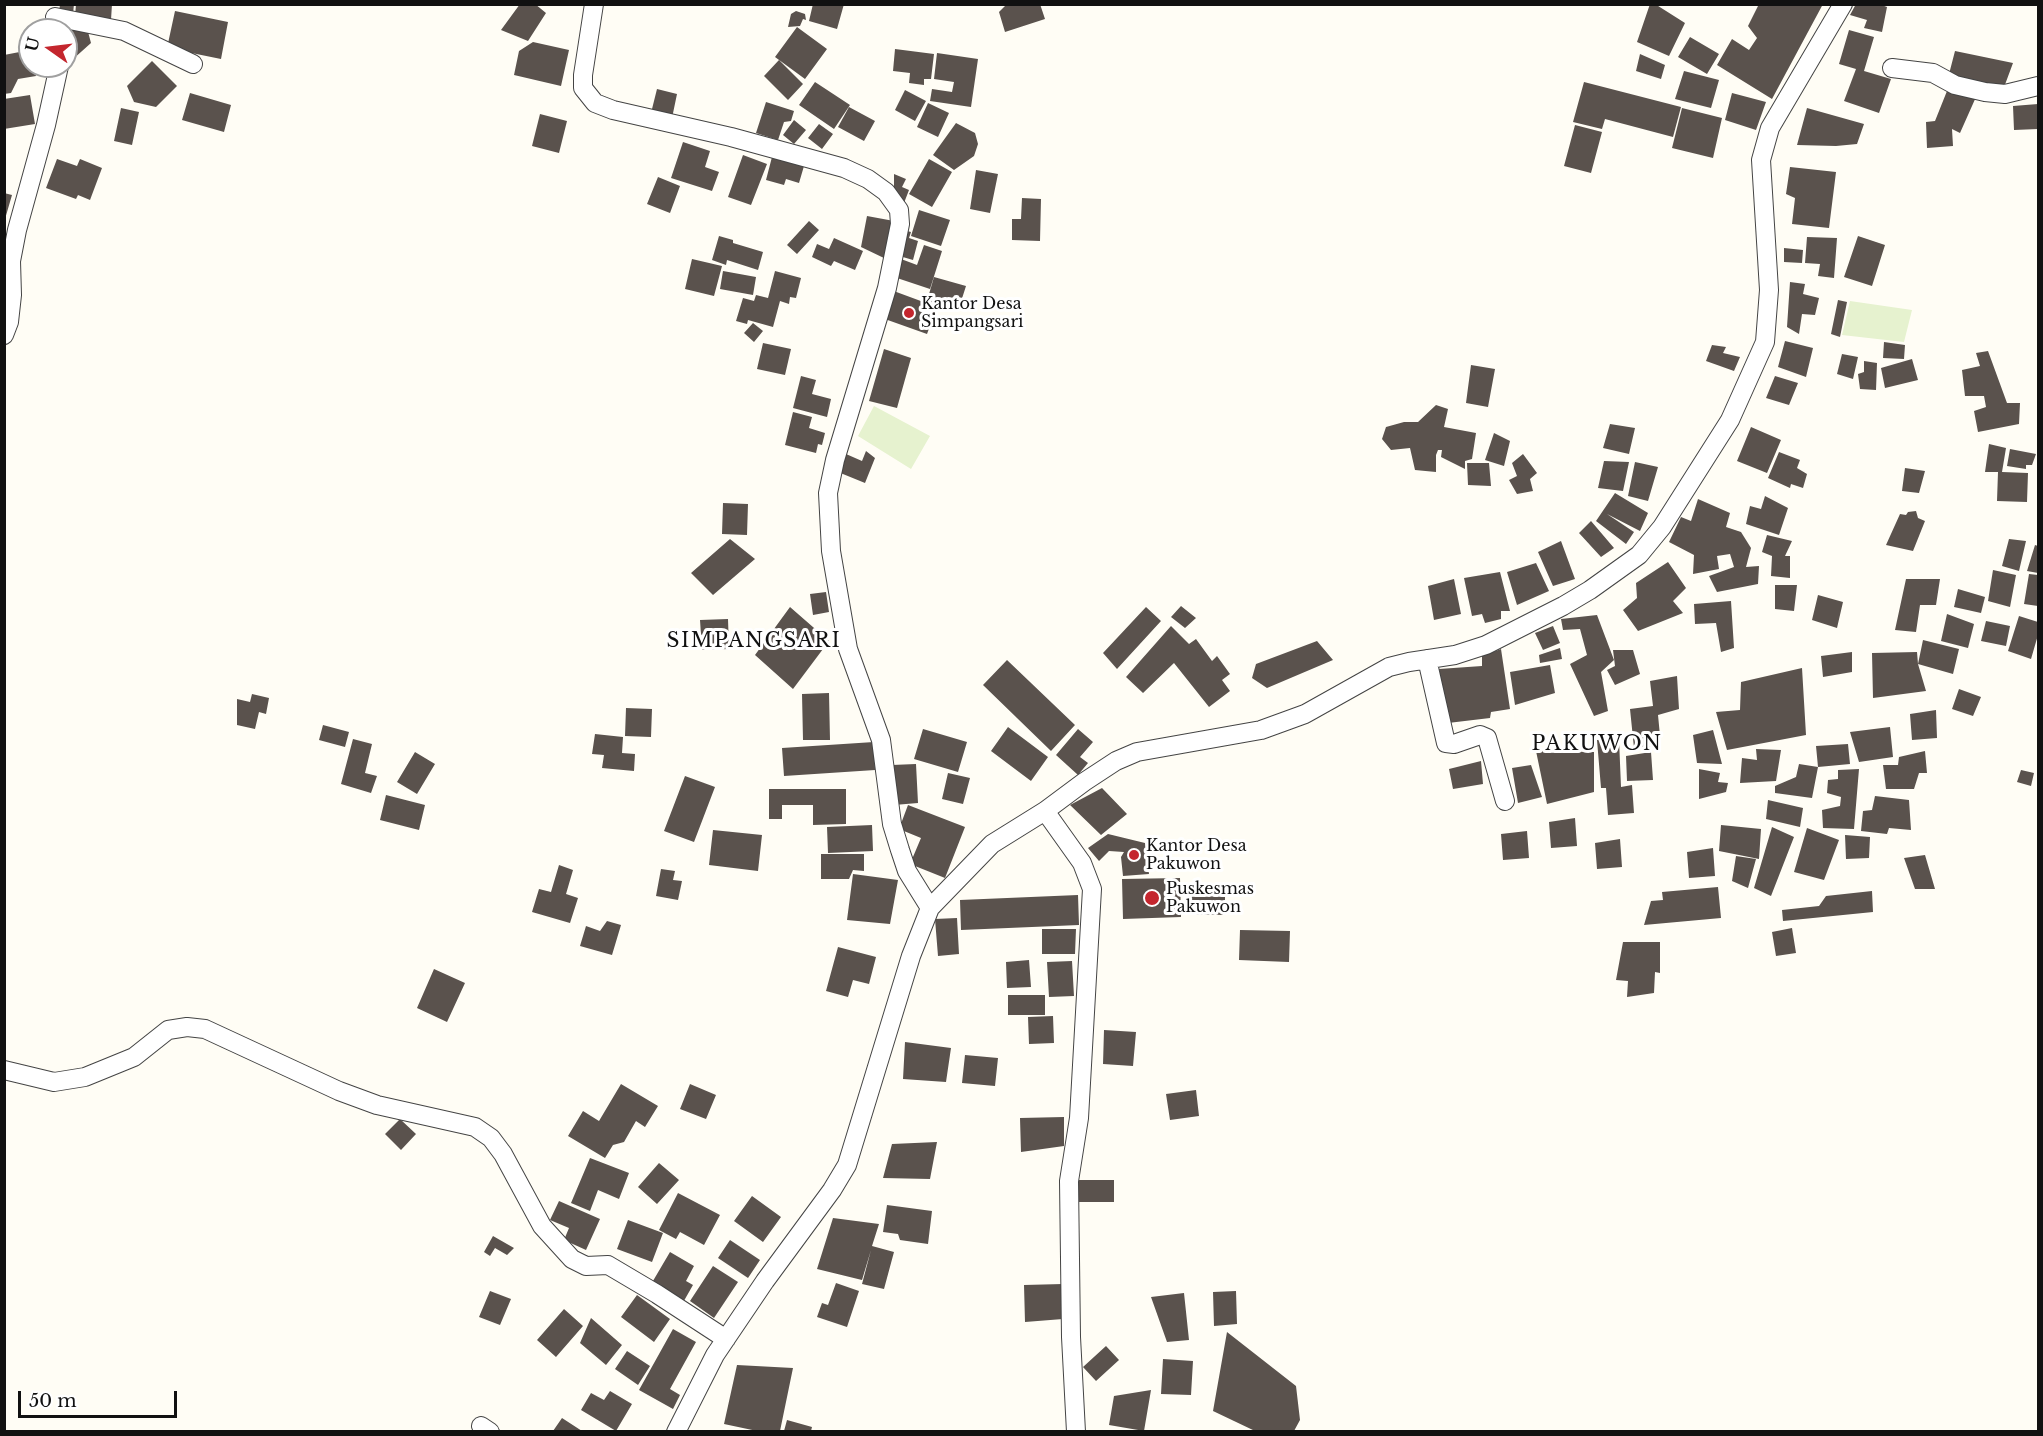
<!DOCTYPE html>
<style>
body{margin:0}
#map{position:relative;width:2043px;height:1436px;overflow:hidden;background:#fffdf5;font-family:"Libre Baskerville",serif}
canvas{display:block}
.frame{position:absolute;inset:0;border:6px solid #111;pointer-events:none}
.north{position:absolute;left:18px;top:18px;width:60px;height:60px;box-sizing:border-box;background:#fff;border:2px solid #a0a0a0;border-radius:50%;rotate:284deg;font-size:16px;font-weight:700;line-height:24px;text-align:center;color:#111}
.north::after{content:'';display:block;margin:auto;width:21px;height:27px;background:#c4262e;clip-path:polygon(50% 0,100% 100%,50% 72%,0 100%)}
.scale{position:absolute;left:18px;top:1391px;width:159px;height:27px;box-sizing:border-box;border:3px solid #111;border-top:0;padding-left:8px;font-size:18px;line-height:21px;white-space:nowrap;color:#111;-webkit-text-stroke:4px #fff;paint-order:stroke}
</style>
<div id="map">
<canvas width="2043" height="1436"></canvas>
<div class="frame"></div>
<div class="north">U</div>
<div class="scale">50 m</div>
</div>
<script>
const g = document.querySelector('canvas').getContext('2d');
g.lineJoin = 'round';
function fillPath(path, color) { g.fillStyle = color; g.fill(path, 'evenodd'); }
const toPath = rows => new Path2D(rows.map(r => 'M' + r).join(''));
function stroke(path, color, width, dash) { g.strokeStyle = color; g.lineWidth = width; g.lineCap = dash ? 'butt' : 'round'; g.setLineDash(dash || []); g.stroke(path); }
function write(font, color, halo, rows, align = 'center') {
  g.font = font + ' "Libre Baskerville",serif'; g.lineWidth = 6; g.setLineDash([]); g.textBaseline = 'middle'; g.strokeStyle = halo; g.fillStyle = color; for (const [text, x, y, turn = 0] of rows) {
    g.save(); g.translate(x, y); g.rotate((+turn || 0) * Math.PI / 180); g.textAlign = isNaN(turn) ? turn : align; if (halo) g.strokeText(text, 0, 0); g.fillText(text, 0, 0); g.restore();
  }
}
fillPath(toPath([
 [1850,301,1912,310,1904,342,1842,335],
 [874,406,930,436,911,469,858,436]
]), '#e6f2cf');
fillPath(toPath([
 [60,4,74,4,73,14,59,13],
 [76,4,112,4,111,20,75,17],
 [520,4,535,4,546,13,528,41,501,30],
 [813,4,844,4,837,29,809,21],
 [1007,4,1040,4,1045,19,1005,32,999,12],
 [1650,4,1655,4,1685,23,1669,56,1637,42],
 [1759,4,1823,4,1772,99,1717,65,1732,39,1749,50,1757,38,1748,26],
 [1856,4,1879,4,1887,7,1882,32,1864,28,1867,20,1850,15],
 [175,11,228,22,221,59,167,48],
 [796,11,805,14,806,20,803,19,800,26,788,27,791,14],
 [58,21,87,28,91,43,72,60,66,57,66,30,60,30],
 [797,27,827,49,805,79,775,57],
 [1849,30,1874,37,1864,71,1891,79,1879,113,1844,101,1856,69,1839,64],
 [1690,37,1719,54,1707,74,1678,57],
 [533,42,569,50,561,86,514,75,519,51],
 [895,49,934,54,931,79,924,79,924,85,909,83,910,73,893,71],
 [30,50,30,66,34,66,36,76,18,79,11,93,4,94,4,55],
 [1955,51,2013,63,2003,90,1948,78],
 [937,53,978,59,971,107,930,101,932,89,952,92,954,82,934,79],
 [1640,54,1665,65,1661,79,1636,71],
 [779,60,803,84,788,100,764,76],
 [152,61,177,86,156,107,134,102,127,86],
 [1684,71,1719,80,1711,108,1675,99],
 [815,82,850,105,834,129,799,105],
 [1584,82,1681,107,1673,137,1605,119,1602,129,1573,122],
 [1949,86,1976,97,1960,133,1952,129,1953,146,1927,148,1926,122,1935,121],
 [657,89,677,94,672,118,651,113],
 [905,90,926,101,915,121,895,110],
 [190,93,231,105,224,132,182,120],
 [1732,93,1766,102,1756,130,1725,120],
 [30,95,35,124,4,129,4,99],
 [766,102,794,111,791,121,784,122,778,140,756,133],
 [928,103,949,113,938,137,917,127],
 [2038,104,2038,129,2014,130,2013,106],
 [849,107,875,121,864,141,838,127],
 [121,108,139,112,132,145,114,141],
 [1682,108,1722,118,1713,158,1672,148],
 [1807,108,1864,124,1857,144,1836,146,1797,145],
 [540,114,567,121,559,153,532,146],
 [794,120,806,130,794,144,783,135],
 [956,123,975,133,978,144,974,156,954,170,933,155],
 [819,124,833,134,822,149,808,138],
 [1575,125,1602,132,1591,173,1564,166],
 [683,142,710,151,705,167,719,172,712,191,671,178],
 [743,155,767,164,751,205,728,197],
 [772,157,804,166,799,183,786,179,784,185,766,180],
 [57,159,77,166,80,159,102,168,90,200,78,195,76,199,46,188],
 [929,159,952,172,932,207,909,194],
 [1790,167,1836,172,1829,228,1792,224,1795,198,1786,194],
 [976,170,998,174,990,213,970,209],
 [894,174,906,179,902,187,909,190,904,203,894,194],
 [658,177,680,186,670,213,647,204],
 [4,193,12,195,5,219,4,219],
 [1022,198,1041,199,1040,241,1012,240,1012,219,1021,219],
 [919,210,950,220,941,246,911,236],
 [867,216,894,221,886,259,861,247],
 [809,221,819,230,797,254,787,245],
 [903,230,911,232,909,238,918,241,913,260,896,255],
 [719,236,733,240,733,243,763,252,758,270,727,260,726,265,712,260],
 [1858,236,1885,245,1872,286,1844,277],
 [1807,237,1837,238,1834,278,1818,276,1820,264,1805,263],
 [834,238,863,251,855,270,834,261,831,266,812,257,817,244,829,249],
 [924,245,942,251,930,289,894,277,901,259,917,265],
 [1784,248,1803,250,1802,263,1784,262],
 [692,259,722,266,714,296,685,289],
 [723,271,756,277,753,295,720,289],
 [775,271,801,278,796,298,790,297,789,304,780,301,773,327,748,320,747,324,736,321,743,298,754,301,756,295,768,298],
 [934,277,966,286,958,311,927,301],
 [1790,282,1805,284,1803,294,1819,298,1815,315,1802,314,1799,334,1787,327],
 [891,290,937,307,927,334,882,318],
 [1838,300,1847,302,1840,337,1831,334],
 [753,323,763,331,754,342,744,333],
 [1785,341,1813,348,1806,377,1778,367],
 [1884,342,1905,345,1904,359,1883,358],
 [763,343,791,349,785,375,757,369],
 [1712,345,1726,347,1723,353,1740,357,1734,371,1706,361],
 [884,349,911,358,897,408,869,401],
 [1988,351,2007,403,2020,403,2019,424,1978,432,1974,411,1986,407,1984,396,1965,396,1962,370,1980,366,1976,353],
 [1842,354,1858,357,1853,379,1837,374],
 [1912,359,1918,380,1885,388,1881,368],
 [1864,361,1877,363,1876,390,1860,389,1858,374,1864,372],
 [1471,365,1495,369,1488,407,1466,403],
 [801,376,816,380,812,394,831,399,827,417,793,408],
 [1775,376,1798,383,1789,405,1766,398],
 [1436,405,1448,409,1444,427,1476,433,1472,459,1465,461,1465,469,1441,457,1442,450,1438,450,1436,455,1436,472,1415,470,1410,448,1391,450,1382,439,1386,427,1404,422,1418,422],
 [793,412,812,417,809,428,825,433,822,445,818,444,816,453,785,445],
 [1610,424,1635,428,1629,454,1603,448],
 [1751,427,1781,440,1767,473,1737,461],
 [1494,433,1510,441,1504,466,1485,460],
 [1989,444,2006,448,2002,472,2028,473,2027,502,1997,501,1998,472,1985,472],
 [2010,449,2036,454,2032,465,2026,465,2026,469,2007,466],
 [866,451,875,458,865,483,838,472,846,454,862,461],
 [1779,452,1800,460,1797,468,1807,474,1803,488,1791,484,1790,488,1768,478],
 [1523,454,1537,473,1530,479,1533,491,1517,494,1509,480,1517,476,1512,463],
 [1604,461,1629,462,1623,491,1598,488],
 [1635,462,1658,467,1648,501,1628,496],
 [1467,463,1489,463,1491,486,1468,485],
 [1905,468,1925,471,1919,493,1902,491],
 [1615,493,1648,513,1640,531,1607,514,1634,532,1626,544,1596,521],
 [1765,496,1788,508,1779,535,1746,524,1750,506,1761,509],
 [1698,499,1730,513,1726,527,1741,532,1751,548,1746,567,1759,566,1758,584,1717,592,1709,576,1734,567,1730,554,1717,556,1719,569,1693,574,1694,555,1669,542,1681,517,1691,521],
 [723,503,748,504,747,535,722,534],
 [1916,511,1918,518,1925,521,1913,551,1886,545,1900,514,1906,515,1908,512],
 [1591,521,1614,548,1601,557,1579,533],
 [1767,535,1792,541,1785,556,1790,556,1790,578,1771,576,1772,556,1762,552],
 [730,539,755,559,713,595,691,573],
 [2009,539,2026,541,2019,571,2002,566],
 [1561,541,1575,579,1553,586,1538,552],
 [2035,545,2038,546,2038,573,2027,571],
 [1668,562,1686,588,1673,601,1683,613,1638,631,1623,610,1637,598,1636,583],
 [1536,563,1549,591,1517,605,1507,572],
 [1993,570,2016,575,2010,607,1988,601],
 [1500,572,1510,611,1501,611,1501,619,1485,623,1482,614,1472,616,1464,578],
 [2029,574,2038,575,2038,606,2024,604],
 [1454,579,1461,614,1434,620,1428,586],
 [1906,579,1940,579,1936,605,1920,605,1916,632,1895,630],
 [1775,585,1797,585,1794,611,1775,609],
 [1958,589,1985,597,1981,613,1954,607],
 [826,592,829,612,813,615,810,594],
 [1818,595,1843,602,1837,628,1812,620],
 [1731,601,1734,648,1721,652,1716,623,1695,624,1694,604],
 [1181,606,1196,618,1185,628,1171,617],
 [790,607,829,641,793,689,755,655],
 [1146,607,1161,621,1117,669,1103,653],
 [1947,614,1974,624,1968,648,1941,641],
 [1597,615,1614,660,1601,672,1608,711,1594,716,1570,664,1587,655,1580,629,1563,630,1561,619],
 [2019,616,2038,622,2038,635,2031,659,2008,651],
 [728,619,729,649,702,650,700,620],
 [1986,621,2010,626,2006,646,1981,641],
 [1171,626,1189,644,1196,639,1212,661,1217,656,1230,674,1222,680,1230,691,1209,707,1174,663,1143,693,1126,677],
 [1553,626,1560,643,1543,650,1535,633],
 [1923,640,1959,649,1953,674,1918,664,1926,691,1873,698,1872,653,1917,652,1918,664],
 [1317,641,1333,660,1267,688,1252,678,1256,664],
 [1560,648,1562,659,1540,663,1539,655],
 [1501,649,1510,709,1491,712,1490,718,1448,723,1439,669,1482,666,1482,656],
 [1613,650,1633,650,1640,674,1615,685,1607,670,1615,666],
 [1852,652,1852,672,1823,677,1821,656],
 [1007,660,1075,725,1051,751,983,685],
 [1550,665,1555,693,1515,705,1510,672],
 [1802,668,1806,735,1727,750,1716,712,1740,710,1741,682],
 [1677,676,1679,709,1658,715,1661,746,1634,748,1630,709,1653,706,1650,681],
 [1959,689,1981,697,1973,716,1952,709],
 [829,693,830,740,803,740,802,694],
 [252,694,269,698,266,714,259,712,255,729,237,725,237,699,250,702],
 [626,708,652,709,651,737,625,736],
 [1936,710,1937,738,1912,740,1910,714],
 [323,725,349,732,345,747,319,740],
 [1008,727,1048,757,1031,781,991,751],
 [1890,727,1893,757,1859,762,1850,732],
 [923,729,967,742,958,772,914,759],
 [1078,729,1093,742,1080,757,1088,763,1078,775,1056,755],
 [1713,730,1722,764,1697,763,1693,735],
 [595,734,623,737,622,753,635,754,634,771,602,768,604,755,592,754],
 [353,739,372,744,365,773,377,776,371,793,341,784],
 [1619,739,1621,787,1632,785,1634,813,1608,815,1606,788,1601,788,1597,740],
 [874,742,875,770,784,776,782,748],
 [1848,744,1850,764,1818,767,1816,746],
 [1756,749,1781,750,1776,781,1740,783,1742,758,1757,760],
 [1536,751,1594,752,1594,792,1547,804],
 [1925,751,1927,773,1919,773,1914,789,1886,789,1883,765,1898,765,1899,757],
 [415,752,435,764,417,794,397,782],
 [1651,752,1653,780,1627,781,1626,756],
 [1481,761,1483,784,1453,789,1449,769],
 [916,764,918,803,894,805,892,765],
 [1799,764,1818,767,1812,798,1775,793,1775,786,1796,777],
 [1531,765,1542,797,1518,803,1512,768],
 [1699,769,1720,773,1718,782,1728,783,1726,792,1699,799],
 [1859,769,1854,829,1823,828,1822,810,1840,806,1841,797,1827,793,1828,780,1838,779,1838,770],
 [2021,770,2034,773,2031,786,2017,782],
 [948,773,970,778,963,804,942,799],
 [685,776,715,787,694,842,664,831],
 [1102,788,1127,814,1101,835,1070,805],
 [769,789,846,789,846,824,813,825,813,805,782,805,782,819,769,819],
 [386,795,425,805,419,830,380,820],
 [1875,796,1909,800,1911,830,1889,828,1887,834,1861,831,1863,811,1872,810],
 [1768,800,1803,808,1800,827,1766,819],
 [908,805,965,827,945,878,910,864,921,838,899,829],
 [1575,818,1577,846,1551,848,1549,822],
 [872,825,873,851,828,853,827,827],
 [1721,825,1761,829,1759,859,1719,851],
 [1772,827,1794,837,1771,896,1754,888],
 [1807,828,1839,840,1824,880,1794,872],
 [713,830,762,835,758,871,709,865],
 [1527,831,1529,858,1503,860,1501,834],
 [1108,834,1145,843,1149,874,1123,876,1121,857,1124,852,1109,851,1099,861,1088,848],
 [1845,835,1870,837,1869,858,1846,859],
 [1620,839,1622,867,1597,869,1595,843],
 [1713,848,1715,876,1689,878,1687,852],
 [821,854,864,854,864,871,853,870,849,879,821,879],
 [1925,855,1935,889,1915,889,1904,858],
 [1736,856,1756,859,1748,888,1732,881],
 [559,865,573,870,566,894,578,898,570,923,532,912,539,889,551,892],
 [661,869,675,871,673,880,682,881,678,900,656,896],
 [853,874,898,880,890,924,847,920],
 [1180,878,1181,917,1123,919,1122,879],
 [1718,887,1721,918,1644,925,1651,901,1663,900,1662,892],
 [1188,889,1225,890,1225,915,1187,914],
 [1872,891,1873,912,1783,921,1782,910,1819,906,1826,896],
 [1078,895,1079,925,961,930,960,900],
 [957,918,959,954,938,956,935,919],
 [607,921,621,925,612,955,580,946,586,926,600,931],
 [1792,928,1796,953,1776,956,1772,932],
 [1042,929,1076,929,1075,954,1042,954],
 [1240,930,1290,931,1289,962,1239,960],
 [1623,942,1660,942,1660,973,1655,972,1654,993,1627,997,1628,981,1616,980],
 [838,947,876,957,869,984,853,980,848,997,826,991],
 [1029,960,1031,987,1007,988,1006,962],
 [1072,961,1074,996,1049,997,1047,962],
 [434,969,465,983,447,1022,417,1008],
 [1008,995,1045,995,1045,1015,1008,1015],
 [1053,1016,1054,1043,1029,1044,1028,1017],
 [1104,1030,1136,1032,1133,1066,1103,1064],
 [905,1042,951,1048,946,1082,903,1079],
 [965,1055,998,1058,995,1086,962,1083],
 [621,1084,658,1106,645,1127,636,1121,624,1142,613,1145,605,1158,568,1136,583,1111,599,1121],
 [690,1084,716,1095,706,1119,680,1109],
 [1196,1090,1199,1116,1170,1120,1166,1094],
 [1064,1117,1064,1146,1021,1152,1020,1118],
 [400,1119,416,1134,401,1150,385,1134],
 [937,1142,930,1179,883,1178,892,1144],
 [590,1158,629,1173,619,1199,598,1190,590,1211,571,1203],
 [659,1163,679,1180,657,1204,638,1187],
 [1079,1180,1114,1180,1114,1202,1079,1202],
 [678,1193,720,1215,704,1245,680,1232,676,1239,659,1230],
 [752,1196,781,1217,763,1242,734,1221],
 [559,1201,600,1219,586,1250,564,1240,569,1228,550,1220],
 [887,1205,932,1211,928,1244,900,1240,898,1234,883,1232],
 [833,1218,879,1224,872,1246,894,1252,884,1289,862,1284,871,1250,862,1280,817,1269],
 [628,1220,663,1233,652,1262,617,1249],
 [493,1236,514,1248,507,1255,495,1248,490,1256,484,1252],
 [730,1240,760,1260,748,1278,718,1258],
 [670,1252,694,1266,686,1281,693,1285,681,1306,650,1286],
 [713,1266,738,1282,714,1318,690,1301],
 [836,1283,859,1291,847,1327,817,1317,822,1303,828,1305],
 [1063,1284,1063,1319,1025,1322,1024,1285],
 [490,1291,511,1299,500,1325,479,1317],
 [1236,1291,1237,1324,1214,1326,1213,1292],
 [1184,1293,1189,1340,1167,1342,1151,1297],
 [637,1295,670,1319,654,1342,621,1317],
 [564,1309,583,1326,556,1357,537,1340],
 [591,1318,622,1345,606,1365,580,1343],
 [673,1329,696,1342,670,1389,680,1395,673,1409,639,1390],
 [1227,1332,1296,1386,1300,1420,1294,1431,1255,1431,1213,1411],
 [1106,1346,1119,1360,1096,1381,1083,1367],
 [627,1351,650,1366,638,1385,615,1369],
 [1163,1359,1193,1361,1191,1395,1161,1394],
 [737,1365,793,1368,780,1431,757,1431,724,1424],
 [1151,1390,1144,1431,1109,1425,1114,1396],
 [610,1391,632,1404,616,1431,581,1410,591,1393,604,1400],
 [562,1418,582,1431,553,1431],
 [787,1420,812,1427,811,1431,784,1431]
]), '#5a524d');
const street = toPath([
 [594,4,583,75,583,88,595,103,613,110,731,137,844,168,868,179,886,192,899,210,900,224,887,288,835,460,828,493,831,551,848,649,881,740,892,824,900,850,907,871,930,908],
 [55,17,124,31,193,64],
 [1892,68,1933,73,1955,85,1985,92,2005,94,2038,86],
 [4,335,9,322,12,295,11,261,17,230,46,125,59,66],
 [1427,659,1446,743,1454,744,1480,735,1487,738,1505,801],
 [1045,811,1082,863,1092,889,1079,1118,1069,1181,1071,1337,1076,1432],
 [4,1070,54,1082,85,1077,134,1057,168,1030,187,1027,205,1029,339,1091,377,1105,475,1127,491,1138,503,1154,542,1226,572,1259,586,1266,608,1265,657,1294,726,1339],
 [481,1426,490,1432],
 [676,1432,715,1355,765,1281,832,1190,847,1165,911,956,930,908,992,844,1045,811,1084,782,1116,761,1137,752,1261,730,1305,714,1389,667,1409,662,1455,655,1486,645,1563,606,1590,590,1639,555,1662,527,1730,420,1765,342,1769,290,1761,160,1770,128,1843,4]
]);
stroke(street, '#444', 20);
stroke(street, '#fff', 18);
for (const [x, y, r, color] of [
 [909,313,6,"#c4262e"],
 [1134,855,6,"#c4262e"],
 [1152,898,8,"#c4262e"]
]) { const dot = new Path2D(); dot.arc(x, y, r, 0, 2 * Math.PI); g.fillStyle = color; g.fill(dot); stroke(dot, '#fff', 2); }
write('16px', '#111', '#fff', [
 ["Kantor Desa",921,304],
 ["Simpangsari",921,322],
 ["Kantor Desa",1146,846],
 ["Pakuwon",1146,864],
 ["Puskesmas",1166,889],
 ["Pakuwon",1166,907]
], 'left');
g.letterSpacing = '1.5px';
write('20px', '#111', '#fff', [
 ["SIMPANGSARI",754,641],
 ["PAKUWON",1597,744]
]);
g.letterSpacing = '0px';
</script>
